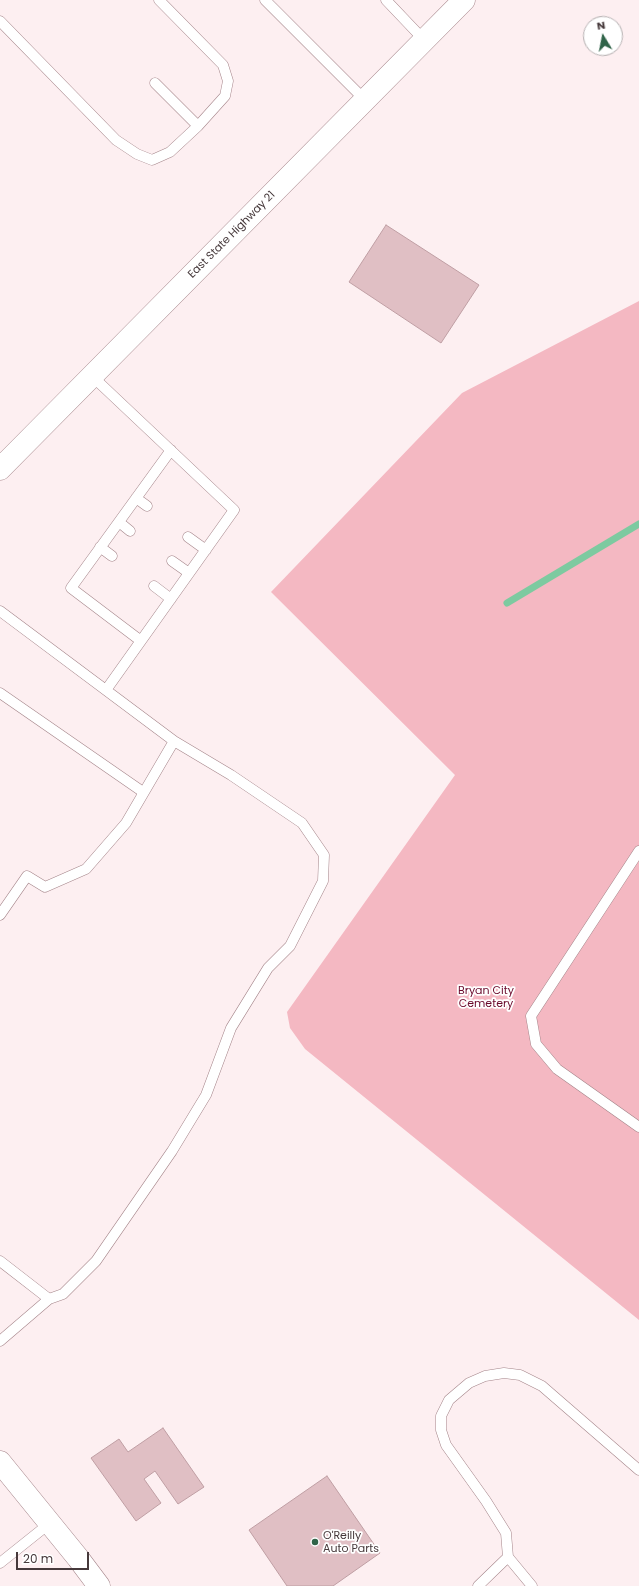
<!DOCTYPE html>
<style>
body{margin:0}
#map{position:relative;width:639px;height:1586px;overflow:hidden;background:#fdeff1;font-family:Poppins,sans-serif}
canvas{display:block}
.north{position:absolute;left:583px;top:16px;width:40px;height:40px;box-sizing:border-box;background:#fff;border:1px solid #b5b0b1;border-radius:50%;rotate:350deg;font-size:11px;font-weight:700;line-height:16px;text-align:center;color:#46393b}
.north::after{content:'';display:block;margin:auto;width:14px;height:18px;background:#306449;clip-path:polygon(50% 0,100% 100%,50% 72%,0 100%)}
.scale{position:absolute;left:16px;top:1552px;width:73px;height:18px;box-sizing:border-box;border:2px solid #46393b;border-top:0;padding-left:5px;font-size:12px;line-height:14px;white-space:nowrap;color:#46393b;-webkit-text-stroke:3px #fff;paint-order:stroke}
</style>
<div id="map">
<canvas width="639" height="1586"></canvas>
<div class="north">N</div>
<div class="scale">20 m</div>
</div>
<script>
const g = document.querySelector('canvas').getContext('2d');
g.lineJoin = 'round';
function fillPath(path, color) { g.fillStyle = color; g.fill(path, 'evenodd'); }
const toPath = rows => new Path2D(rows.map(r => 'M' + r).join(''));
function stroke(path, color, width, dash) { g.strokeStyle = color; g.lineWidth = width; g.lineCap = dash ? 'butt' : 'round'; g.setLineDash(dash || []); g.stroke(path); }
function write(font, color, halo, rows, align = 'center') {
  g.font = font + ' Poppins,sans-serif'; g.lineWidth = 3.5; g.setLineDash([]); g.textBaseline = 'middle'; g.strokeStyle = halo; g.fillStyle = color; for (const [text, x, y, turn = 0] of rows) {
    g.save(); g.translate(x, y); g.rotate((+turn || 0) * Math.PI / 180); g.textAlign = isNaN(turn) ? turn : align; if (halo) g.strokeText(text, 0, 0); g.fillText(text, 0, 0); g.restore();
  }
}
fillPath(toPath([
 [639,301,639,1320,305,1049,290,1028,287,1012,455,775,271,592,462,393]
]), '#f4b8c2');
stroke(toPath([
 [507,603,639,524]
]), '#7dcaa0', 7);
const building = toPath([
 [386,225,479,285,441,343,349,282,386,225],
 [163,1428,204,1487,178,1504,155,1471,144,1479,161,1503,136,1521,91,1458,119,1439,128,1452,163,1428],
 [327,1476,380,1553,333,1586,287,1586,249,1530,327,1476]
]);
fillPath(building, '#e0bfc4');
stroke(building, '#bf9ea3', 1);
const service = toPath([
 [265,0,365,100],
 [386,0,424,40],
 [0,21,116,140,137,154,152,160,170,152,198,126,225,96,228,81,223,65,159,0],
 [155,83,198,126],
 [92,376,234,510,106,690],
 [136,498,147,506],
 [119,522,130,531],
 [188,537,206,550],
 [100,547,112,556],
 [172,561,189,573],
 [154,586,171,599],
 [0,611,174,741,126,823,86,869,45,887,27,876,0,915],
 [141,641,71,588,171,450],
 [0,693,143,792],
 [639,851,531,1016,536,1044,557,1069,639,1127],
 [0,1261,49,1299],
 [0,1341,49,1299,63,1294,96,1261,172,1151,206,1095,231,1028,268,968,290,946,323,881,324,855,302,823,231,775,174,741],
 [0,1563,50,1523],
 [478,1586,508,1557],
 [532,1586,508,1557,506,1533,486,1501,446,1445,441,1430,441,1416,449,1400,469,1383,485,1376,504,1373,520,1375,542,1386,639,1470]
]);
const primary = toPath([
 [0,1462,78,1558,99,1586]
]);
const trunk = toPath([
 [0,469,464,0]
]);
stroke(service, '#a48489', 11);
stroke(primary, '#a48489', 23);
stroke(trunk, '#a48489', 23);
stroke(service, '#fff', 10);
stroke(primary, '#fff', 22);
stroke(trunk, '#fff', 22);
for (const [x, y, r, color] of [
 [315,1542,4,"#306449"]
]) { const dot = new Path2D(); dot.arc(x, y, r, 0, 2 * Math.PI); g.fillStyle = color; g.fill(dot); stroke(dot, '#fff', 1.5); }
write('11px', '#46393b', '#fff', [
 ["East State Highway 21",232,235,-45]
]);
write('11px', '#6a0a2c', '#fff', [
 ["Bryan City",486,991],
 ["Cemetery",486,1004]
]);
write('11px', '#46393b', '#fff', [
 ["O'Reilly",323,1536],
 ["Auto Parts",323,1549]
], 'left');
</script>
